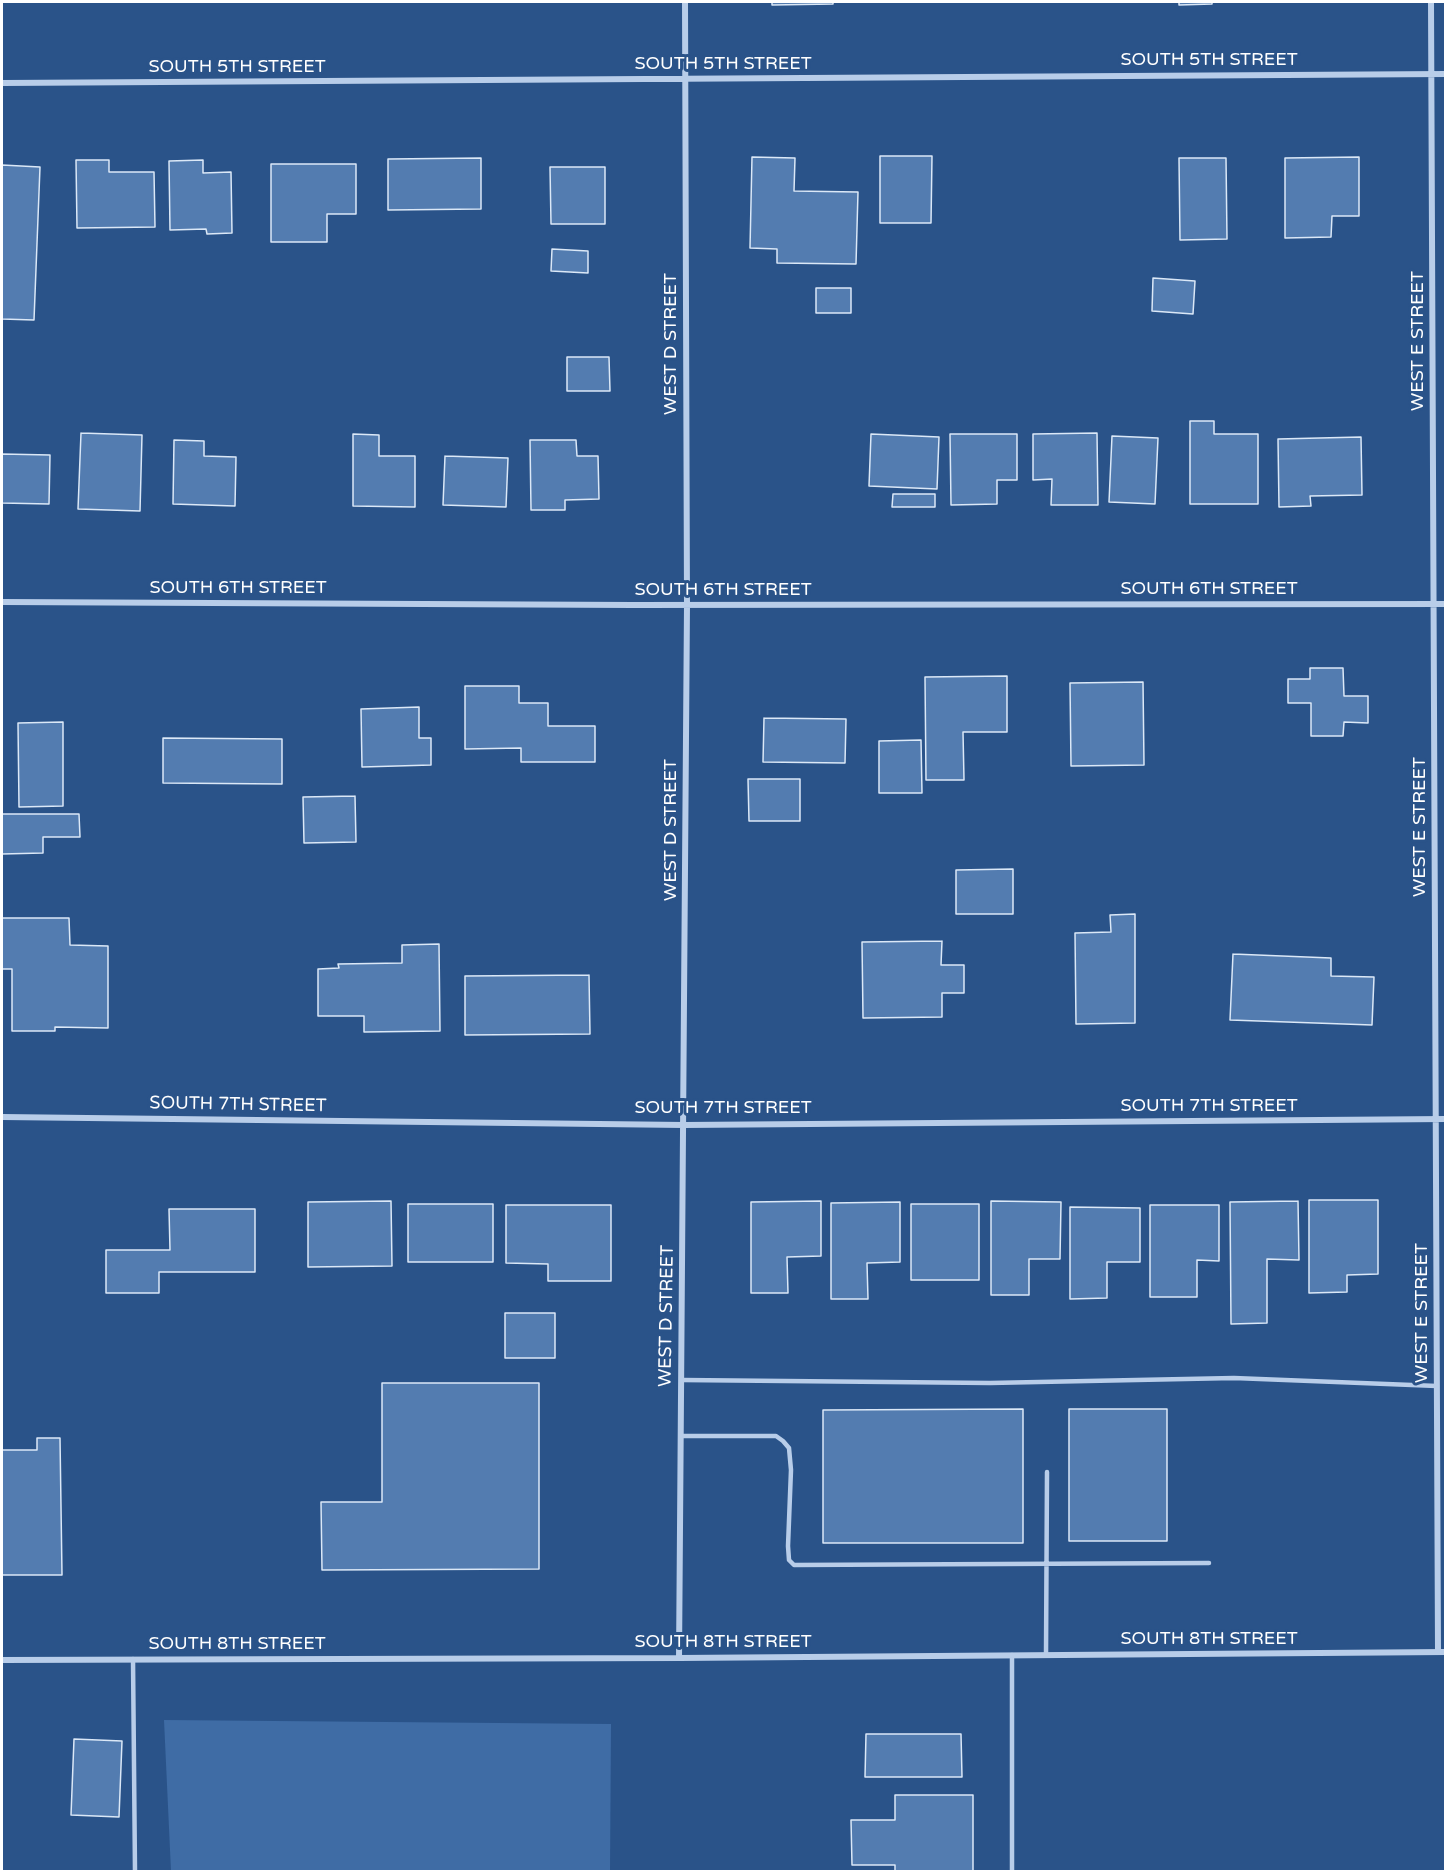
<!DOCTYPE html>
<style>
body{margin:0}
#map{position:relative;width:1447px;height:1873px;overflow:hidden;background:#2a5389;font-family:"Varela Round",sans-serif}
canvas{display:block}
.frame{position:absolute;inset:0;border:3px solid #fff;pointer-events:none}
</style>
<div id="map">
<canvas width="1447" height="1873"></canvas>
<div class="frame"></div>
</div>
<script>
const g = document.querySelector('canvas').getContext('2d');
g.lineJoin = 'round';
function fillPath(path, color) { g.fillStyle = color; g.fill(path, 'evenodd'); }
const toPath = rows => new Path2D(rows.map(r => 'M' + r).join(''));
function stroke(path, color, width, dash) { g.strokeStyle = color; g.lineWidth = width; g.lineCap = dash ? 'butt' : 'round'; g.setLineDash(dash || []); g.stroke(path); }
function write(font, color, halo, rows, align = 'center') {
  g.font = font + ' "Varela Round",sans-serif'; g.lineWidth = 6; g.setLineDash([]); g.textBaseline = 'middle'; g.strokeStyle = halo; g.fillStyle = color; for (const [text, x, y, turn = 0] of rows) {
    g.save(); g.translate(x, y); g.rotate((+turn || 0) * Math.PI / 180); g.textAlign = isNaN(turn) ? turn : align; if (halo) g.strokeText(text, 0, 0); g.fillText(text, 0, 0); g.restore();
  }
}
fillPath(toPath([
 [164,1720,611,1724,610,1871,171,1871]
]), '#3f6ca5');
const building = toPath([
 [772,2,833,2,833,4,772,5,772,2],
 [1179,2,1212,2,1212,4,1179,5,1179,2],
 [880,156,932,156,931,223,880,223,880,156],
 [752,157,795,158,794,191,858,192,856,264,777,263,777,249,750,248,752,157],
 [1359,157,1359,216,1332,216,1331,237,1285,238,1285,158,1359,157],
 [481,158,481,209,388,210,388,159,481,158],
 [1179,158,1226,158,1227,239,1180,240,1179,158],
 [76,160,109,160,109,172,154,172,155,227,77,228,76,160],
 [203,160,203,173,231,172,232,233,207,234,206,229,170,230,169,161,203,160],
 [271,164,356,164,356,214,327,214,327,242,271,242,271,164],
 [2,165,40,167,34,320,2,319,2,165],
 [550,167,605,167,605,224,551,224,550,167],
 [552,249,588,251,588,273,551,271,552,249],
 [1153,278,1195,281,1193,314,1152,311,1153,278],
 [816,288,851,288,851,313,816,313,816,288],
 [567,357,609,357,610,391,567,391,567,357],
 [1190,421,1214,421,1214,434,1258,434,1258,504,1190,504,1190,421],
 [81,433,142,435,140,511,78,509,81,433],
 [1097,433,1098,505,1051,505,1052,479,1033,480,1033,434,1097,433],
 [353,434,379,435,379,456,415,456,415,507,353,506,353,434],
 [871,434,939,437,937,489,869,486,871,434],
 [950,434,1017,434,1017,480,997,480,997,504,951,505,950,434],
 [1112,436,1158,438,1155,504,1109,502,1112,436],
 [1361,437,1362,495,1310,496,1311,506,1279,507,1278,439,1361,437],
 [174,440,204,441,204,456,236,457,235,506,173,504,174,440],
 [530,440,576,440,577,456,598,456,599,499,565,500,565,510,531,510,530,440],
 [2,454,50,455,49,504,2,503,2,454],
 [445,456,508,458,506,507,443,505,445,456],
 [893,494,935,494,935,507,892,507,893,494],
 [1310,668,1343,668,1344,696,1368,696,1368,723,1344,722,1343,736,1311,736,1311,703,1288,703,1288,679,1310,679,1310,668],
 [1007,676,1007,732,963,732,964,780,926,780,925,677,1007,676],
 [1143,682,1144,765,1071,766,1070,683,1143,682],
 [465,686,519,686,519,703,548,703,548,726,595,726,595,762,521,762,521,748,465,749,465,686],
 [419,707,419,738,431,738,431,765,362,767,361,709,419,707],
 [764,718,846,719,845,763,763,762,764,718],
 [63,722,63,806,19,807,18,723,63,722],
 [163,738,282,739,282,784,163,783,163,738],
 [921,740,922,793,879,793,879,741,921,740],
 [748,779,800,779,800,821,749,821,748,779],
 [355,796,356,842,304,843,303,797,355,796],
 [2,814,79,814,80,837,43,837,43,853,2,854,2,814],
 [1013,869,1013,914,956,914,956,870,1013,869],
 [1135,914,1135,1023,1076,1024,1075,933,1111,932,1110,915,1135,914],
 [2,918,69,918,70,945,108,946,108,1028,55,1027,55,1031,12,1031,12,969,2,969,2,918],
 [942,941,941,965,964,965,964,993,942,993,942,1017,863,1018,862,942,942,941],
 [439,944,440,1031,364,1032,364,1016,318,1016,318,969,339,968,338,964,402,963,402,945,439,944],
 [1233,954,1331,958,1331,976,1374,977,1372,1025,1230,1020,1233,954],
 [589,975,590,1034,465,1035,465,976,589,975],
 [1309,1200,1378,1200,1378,1274,1347,1275,1347,1292,1309,1293,1309,1200],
 [391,1201,392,1266,308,1267,308,1202,391,1201],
 [821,1201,821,1256,787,1257,788,1293,751,1293,751,1202,821,1201],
 [991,1201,1061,1202,1060,1259,1029,1259,1029,1295,991,1295,991,1201],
 [1298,1201,1299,1260,1267,1259,1267,1323,1231,1324,1230,1202,1298,1201],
 [900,1202,900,1262,867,1263,868,1299,831,1299,831,1203,900,1202],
 [408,1204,493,1204,493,1262,408,1262,408,1204],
 [911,1204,979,1204,979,1280,911,1280,911,1204],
 [506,1205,611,1205,611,1281,548,1281,548,1264,506,1263,506,1205],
 [1150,1205,1219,1205,1219,1261,1197,1260,1197,1297,1150,1297,1150,1205],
 [1070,1207,1140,1208,1140,1262,1107,1262,1107,1298,1070,1299,1070,1207],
 [169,1209,255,1209,255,1272,159,1272,159,1293,106,1293,106,1250,170,1250,169,1209],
 [505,1313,555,1313,555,1358,505,1358,505,1313],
 [382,1383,539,1383,539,1569,322,1570,321,1502,382,1502,382,1383],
 [1023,1409,1023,1543,823,1543,823,1410,1023,1409],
 [1069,1409,1167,1409,1167,1541,1069,1541,1069,1409],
 [37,1438,60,1438,62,1575,2,1575,2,1450,37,1450,37,1438],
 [866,1734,961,1734,962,1777,865,1777,866,1734],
 [74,1739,122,1741,119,1817,71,1815,74,1739],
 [895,1795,973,1795,973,1872,895,1872,895,1865,852,1865,851,1820,895,1820,895,1795]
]);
fillPath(building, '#537cb0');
stroke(building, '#dbe8f7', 1.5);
stroke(toPath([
 [682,1380,990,1383,1234,1378,1437,1386],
 [681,1436,776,1436,783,1441,789,1448,791,1470,788,1546,789,1560,794,1565,1209,1563],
 [1012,1655,1012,1872],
 [1046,1655,1047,1472],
 [133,1659,135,1872]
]), '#b8cde9', 4.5);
stroke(toPath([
 [1431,2,1438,1652],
 [2,83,1446,74],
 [2,602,633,605,1446,604],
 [2,1117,684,1125,1446,1119],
 [679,1658,687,605,685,2],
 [2,1660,679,1658,1446,1652]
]), '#b8cde9', 6);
write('18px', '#fff', '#2a5389', [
 ["SOUTH 5TH STREET",1209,60],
 ["SOUTH 5TH STREET",723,64],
 ["SOUTH 5TH STREET",237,67],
 ["WEST E STREET",1418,341,-90],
 ["WEST D STREET",671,344,-90],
 ["SOUTH 6TH STREET",238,588],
 ["SOUTH 6TH STREET",1209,589],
 ["SOUTH 6TH STREET",723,590],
 ["WEST E STREET",1420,827,-90],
 ["WEST D STREET",671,830,-90],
 ["SOUTH 7TH STREET",238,1105,1],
 ["SOUTH 7TH STREET",1209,1106],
 ["SOUTH 7TH STREET",723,1108],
 ["WEST E STREET",1422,1313,-90],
 ["WEST D STREET",667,1316,-89],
 ["SOUTH 8TH STREET",1209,1639],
 ["SOUTH 8TH STREET",723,1642],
 ["SOUTH 8TH STREET",237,1644]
]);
</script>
